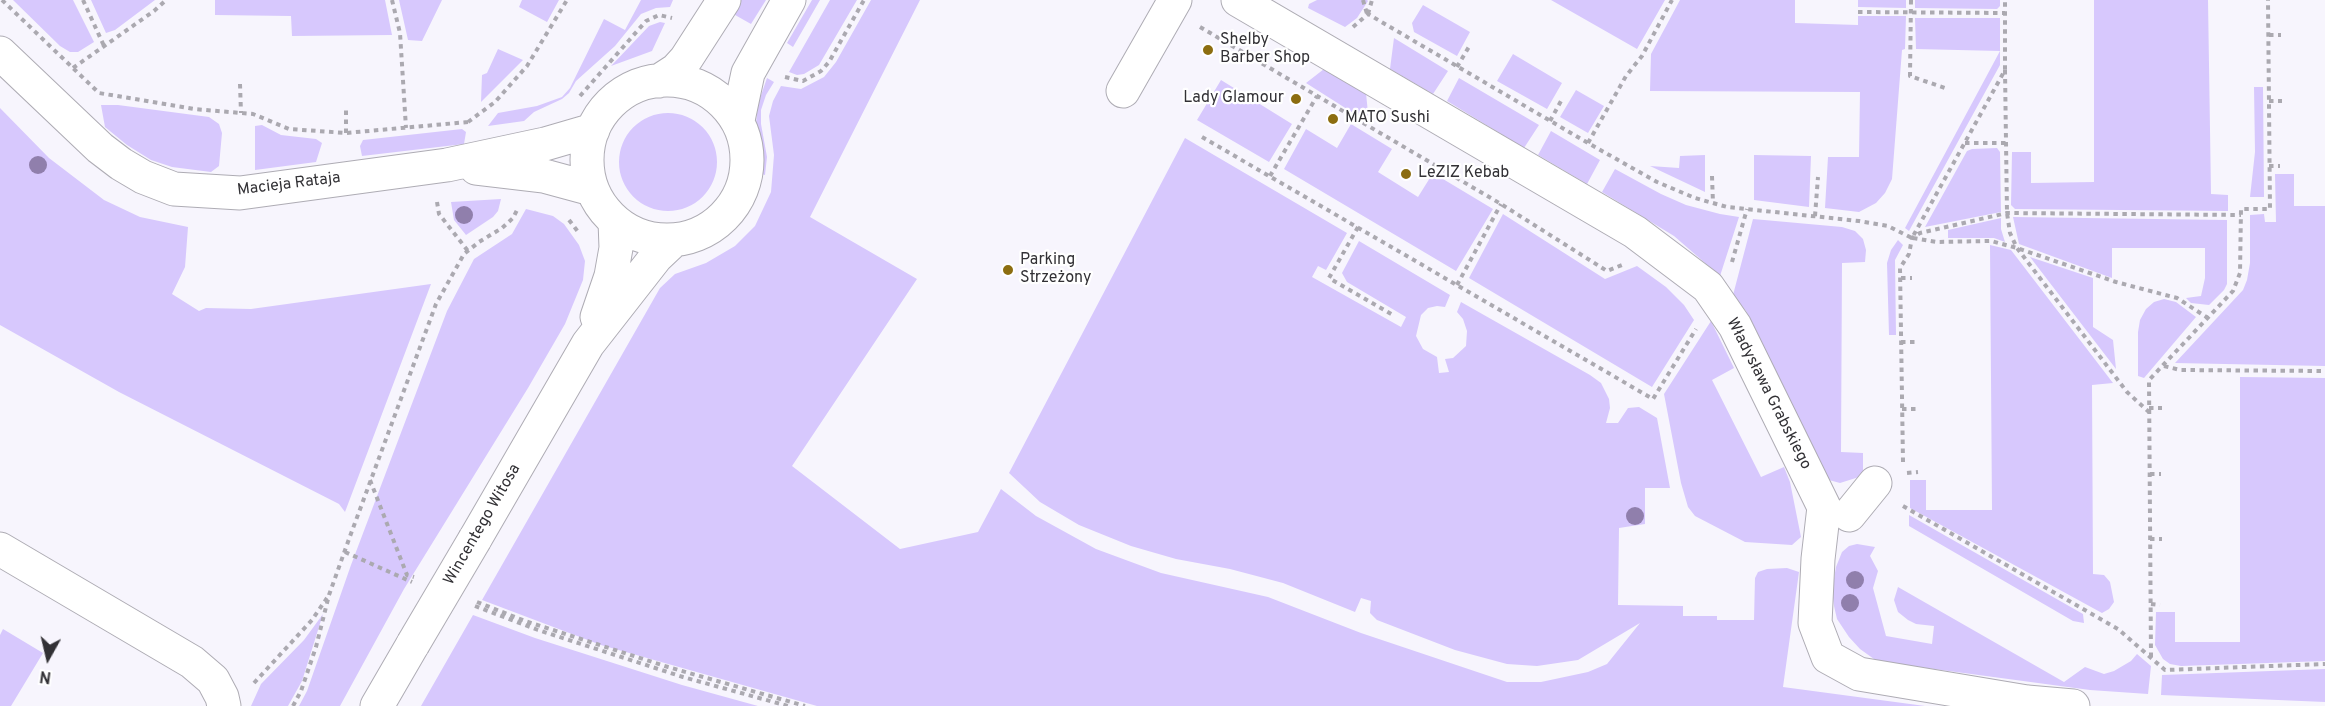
<!DOCTYPE html>
<meta charset="utf-8">
<style>
body{margin:0}
#map{position:relative;width:2325px;height:706px;overflow:hidden;background:#f7f5fd;font-family:Overpass,sans-serif}
canvas{display:block}
.north{position:absolute;left:18px;top:628px;width:60px;height:60px;-webkit-text-stroke:4px #fff;paint-order:stroke;rotate:188deg;font-size:16px;font-weight:700;line-height:24px;text-align:center;color:#323135}
.north::after{content:'';display:block;margin:auto;width:21px;height:27px;background:#323135;clip-path:polygon(50% 0,100% 100%,50% 72%,0 100%)}
</style>
<div id="map">
<canvas width="2325" height="706"></canvas>
<div class="north">N</div>
</div>
<script>
const g = document.querySelector('canvas').getContext('2d');
g.lineJoin = 'round';
function fillPath(path, color) { g.fillStyle = color; g.fill(path, 'evenodd'); }
const toPath = rows => new Path2D(rows.map(r => 'M' + r).join(''));
function stroke(path, color, width, dash) { g.strokeStyle = color; g.lineWidth = width; g.lineCap = dash ? 'butt' : 'round'; g.setLineDash(dash || []); g.stroke(path); }
function write(font, color, halo, rows, align = 'center') {
  g.font = font + ' Overpass,sans-serif'; g.lineWidth = 4.5; g.setLineDash([]); g.textBaseline = 'middle'; g.strokeStyle = halo; g.fillStyle = color; for (const [text, x, y, turn = 0] of rows) {
    g.save(); g.translate(x, y); g.rotate((+turn || 0) * Math.PI / 180); g.textAlign = isNaN(turn) ? turn : align; if (halo) g.strokeText(text, 0, 0); g.fillText(text, 0, 0); g.restore();
  }
}
fillPath(toPath([
 [13,0,73,0,94,42,78,52,70,52,60,46],
 [91,0,155,0,115,30,106,33],
 [215,0,385,0,392,35,292,36,291,16,215,15],
 [399,0,442,0,422,41,408,40],
 [522,0,559,0,547,22,519,7],
 [641,0,673,0,670,7,656,8,641,14,615,46,576,81,569,93,562,99,534,112,524,121,488,126,498,113,537,106,562,97,570,88,604,19,625,30],
 [734,0,766,0,751,24,728,11],
 [812,0,820,0,793,47,787,43],
 [830,0,857,0,819,65,804,74,797,75,789,72],
 [871,0,920,0,810,217,917,279,792,466,900,549,978,532,1001,489,1036,516,1096,549,1161,573,1268,597,1361,633,1507,682,1541,682,1588,672,1607,664,1640,623,1578,660,1537,666,1507,664,1455,650,1377,620,1370,613,1371,601,1361,598,1355,612,1283,583,1230,569,1176,559,1131,546,1079,525,1040,502,1009,473,1185,138,1347,233,1326,270,1318,266,1312,277,1401,327,1406,317,1347,282,1342,273,1359,241,1450,295,1445,307,1437,306,1428,308,1421,315,1416,336,1423,349,1437,357,1439,373,1449,372,1445,359,1453,358,1466,346,1467,331,1463,319,1457,312,1461,302,1590,375,1601,383,1609,399,1610,408,1606,423,1618,423,1628,408,1639,407,1657,418,1670,488,1645,488,1645,524,1619,528,1618,605,1683,606,1683,616,1717,616,1717,620,1754,620,1755,578,1758,572,1767,569,1787,568,1799,572,1783,687,1925,706,817,706,601,645,482,600,660,288,675,274,706,263,735,246,755,226,771,192,774,155,769,116,773,101,781,86,801,89,824,77,836,62],
 [1317,0,1367,0,1368,1,1357,18,1345,27,1308,8,1309,4],
 [1551,0,1665,0,1637,49],
 [1680,0,1795,0,1795,23,1858,25,1858,16,1906,16,1905,49,1902,50,1892,179,1885,193,1876,203,1859,212,1825,208,1828,157,1859,157,1860,92,1650,91,1651,54],
 [1858,0,1906,0,1906,8,1858,7],
 [1915,0,2000,0,2000,6,1997,9,1915,8],
 [2094,0,2208,0,2211,194,2228,195,2228,211,2015,209,2011,205,2012,152,2031,152,2031,183,2094,182],
 [1423,5,1470,32,1457,56,1414,32,1412,23],
 [1915,18,2000,18,2000,65,1909,231,1905,228,2000,51,1916,49],
 [660,22,665,23,652,51,611,66,649,26],
 [1394,38,1448,71,1433,94,1390,69],
 [498,49,523,60,481,102,482,75,487,73],
 [1513,54,1562,83,1547,109,1497,81],
 [1324,69,1366,93,1369,123,1306,83],
 [767,78,774,82,766,95,761,110,761,124,767,157,765,175,761,174,762,154,756,123,758,104],
 [1459,78,1539,125,1524,148,1447,101],
 [1221,80,1292,124,1269,162,1197,120],
 [2254,87,2263,87,2264,197,2250,197,2255,152],
 [1576,90,1604,106,1588,133,1560,117],
 [101,105,118,105,209,117,219,124,222,133,219,166,211,172,172,167,151,160,127,145,105,127],
 [0,108,49,158,104,200,140,217,188,227,185,267,172,294,199,311,206,308,251,309,431,284,345,512,339,504,119,392,0,325],
 '619 162a49 49 0 1 1 98 0a49 49 0 1 1-98 0Z',
 [1351,124,1392,149,1378,172,1418,197,1433,173,1493,209,1456,271,1284,169,1306,129,1337,148],
 [262,125,281,135,316,139,322,143,316,162,255,170,255,126],
 [462,129,466,132,464,144,362,156,360,146,363,140],
 [1551,131,1600,160,1587,184,1538,155],
 [1997,148,2000,152,2001,212,1925,227,1967,151,1972,149],
 [1705,155,1705,192,1650,166,1679,168,1680,156],
 [1754,155,1811,156,1809,207,1754,200],
 [1615,169,1661,194,1686,205,1720,214,1739,217,1720,276,1674,236,1602,192],
 [2275,174,2294,174,2294,206,2325,206,2325,366,2175,363,2243,290,2247,280,2250,263,2250,215,2264,214,2265,222,2276,222],
 [501,199,498,211,493,217,466,235,454,220,451,202],
 [526,209,553,216,564,224,579,245,585,261,583,280,565,324,528,388,404,589,340,706,299,706,307,691,351,565,447,311,474,259,512,234],
 [1503,214,1605,279,1637,266,1666,287,1684,305,1694,320,1652,387,1469,278],
 [2013,217,2227,220,2227,284,2224,290,2209,305,2191,303,2186,298,2201,296,2205,278,2205,248,2112,248,2112,278,2019,244],
 [2001,218,2001,229,2005,242,1994,238,1948,238,1948,230],
 [1753,219,1842,227,1855,231,1863,239,1866,250,1865,262,1842,263,1841,452,1863,453,1863,471,1859,477,1840,483,1829,480,1746,311,1733,295],
 [1898,240,1903,245,1895,260,1896,335,1889,335,1887,263,1891,250],
 [1990,245,2011,250,2113,383,2092,385,2093,574,2104,575,2110,582,2114,602,2109,609,2102,613,1910,508,1910,480,1926,480,1926,510,1992,510],
 [2030,257,2093,278,2093,327,2113,340,2116,369],
 [2164,299,2176,302,2196,317,2144,378,2138,376,2138,332,2140,320,2146,309,2154,302],
 [1711,321,1734,368,1712,380,1761,477,1784,467,1790,482,1801,537,1792,545,1745,542,1695,516,1688,507,1681,483,1664,394],
 [2240,377,2325,378,2325,661,2181,666,2170,664,2163,659,2155,645,2156,612,2175,612,2175,642,2240,642],
 [1909,515,2083,614,2084,623,2073,621,1909,526],
 [1857,544,1875,547,1870,556,1878,571,1873,588,1886,636,1932,644,1934,626,1916,624,1908,620,1898,612,1894,600,1898,587,2064,682,2085,667,2104,674,2114,671,2131,661,2137,654,2151,666,2148,694,2090,690,1882,662,1874,659,1860,649,1849,637,1837,619,1834,606,1832,590,1836,567,1842,552,1849,546],
 [323,614,302,681,288,706,251,706,261,684,304,640],
 [473,615,535,638,682,685,758,706,421,706],
 [3,629,43,653,11,706,0,706,0,635],
 [2325,669,2325,702,2161,695,2162,675]
]), '#d7c8fd');
const minor = toPath([
 [1238,0,1635,232,1708,287,1735,326,1824,507,1818,559,1815,623,1828,657,1859,674,2027,702,2073,706],
 [0,53,100,148,121,164,143,177,174,189,240,193,447,165,545,144,593,130],
 '587 160a80 80 0 1 1 160 0a80 80 0 1 1-160 0Z',
 [659,81,676,70,686,59,724,0],
 [1123,91,1175,0],
 [738,120,748,73,789,0],
 [476,168,544,176,592,189],
 [597,317,611,276,616,248,615,221],
 [1849,515,1875,483],
 [475,539,588,344,656,257,674,240],
 [0,549,192,662,213,680,222,697,224,706],
 [377,706,413,644]
]);
stroke(minor, '#aeacb4', 35);
stroke(toPath([
 [2,0,99,93,194,109,253,114,289,129,346,133,468,122,470,125],
 [83,0,104,46],
 [392,0,400,33,406,128],
 [1363,0,1367,14],
 [1911,0,1910,76,1948,89],
 [1858,12,2005,13],
 [1368,14,1372,0],
 [1200,27,1501,204,1607,271,1622,265],
 [1353,27,1368,14,1588,143,1657,182,1695,198,1727,207,1859,221,1888,226,1912,238,2005,70,2005,0],
 [2269,35,2281,35],
 [1457,67,1470,45],
 [73,68,154,11,166,0],
 [2005,70,2007,213,2010,233,2017,248,2127,392,2149,412],
 [785,77,803,81,821,71,829,62,864,0],
 [240,84,241,113],
 [580,96,646,21,659,15,672,18],
 [2269,101,2282,101],
 [1550,121,1561,101],
 [468,122,495,102,527,66,567,0],
 [346,133,346,106],
 [1202,137,1653,399,1696,329],
 [1588,143,1626,76,1642,56,1672,0],
 [1965,143,2006,143],
 [2269,166,2280,166],
 [1270,176,1317,96],
 [1712,176,1713,203],
 [437,202,439,214,468,251],
 [1815,216,1818,177],
 [569,220,579,233],
 [1358,227,1329,278,1393,315],
 [1913,238,1937,242,1991,241,2017,248,2116,282,2177,298,2208,318],
 [1732,262,1747,209],
 [1901,278,1912,278],
 [1457,285,1501,204],
 [1901,342,1918,342],
 [2164,366,2180,370,2325,371],
 [2149,408,2162,408],
 [1902,409,1918,409],
 [1903,462,1900,268,1909,254,1912,238,1920,233,2007,213,2241,215],
 [1907,473,1918,472],
 [2150,474,2161,474],
 [370,480,407,575,414,577],
 [1903,506,2118,629,2165,670,2325,664],
 [2150,539,2162,539],
 [345,552,412,582],
 [477,602,525,621,668,667,805,706],
 [2151,604,2160,605],
 [475,606,538,630,683,677,788,706],
 [2151,657,2149,380,2233,291,2240,273,2241,209,2270,209,2268,0],
 [254,683,312,620,327,598],
 [293,706,301,691,316,647,329,595,349,539,436,304,464,254,479,242,502,228,513,218,518,208]
]), '#aba9b0', 4, [4.5, 4.5]);
stroke(minor, '#fff', 33);
const minorBridge = toPath([
 [413,644,475,539]
]);
stroke(minorBridge, '#aeacb4', 35, []);
stroke(minorBridge, '#fff', 33);
g.fillStyle = '#907fac';
for (const [x, y] of [
 [38,165],
 [464,215],
 [1635,516],
 [1855,580],
 [1850,603]
]) { g.beginPath(); g.arc(x, y, 9, 0, 2 * Math.PI); g.fill(); }
for (const [x, y, r, color] of [
 [1208,50,6,"#8c6d10"],
 [1296,99,6,"#8c6d10"],
 [1333,119,6,"#8c6d10"],
 [1406,174,6,"#8c6d10"],
 [1008,270,6,"#8c6d10"]
]) { const dot = new Path2D(); dot.arc(x, y, r, 0, 2 * Math.PI); g.fillStyle = color; g.fill(dot); stroke(dot, '#fff', 2); }
write('16px', '#323135', '#fff', [
 ["Shelby",1220,41],
 ["Barber Shop",1220,59],
 ["Lady Glamour",1284,99,"right"],
 ["MATO Sushi",1345,119],
 ["LeZIZ Kebab",1418,174],
 ["Parking",1020,261],
 ["Strzeżony",1020,279]
], 'left');
write('16px', '#323135', '#fff', [
 ["Macieja Rataja",289,185,-7],
 ["Władysława Grabskiego",1768,394,63],
 ["Wincentego Witosa",483,525,-60]
]);
</script>
